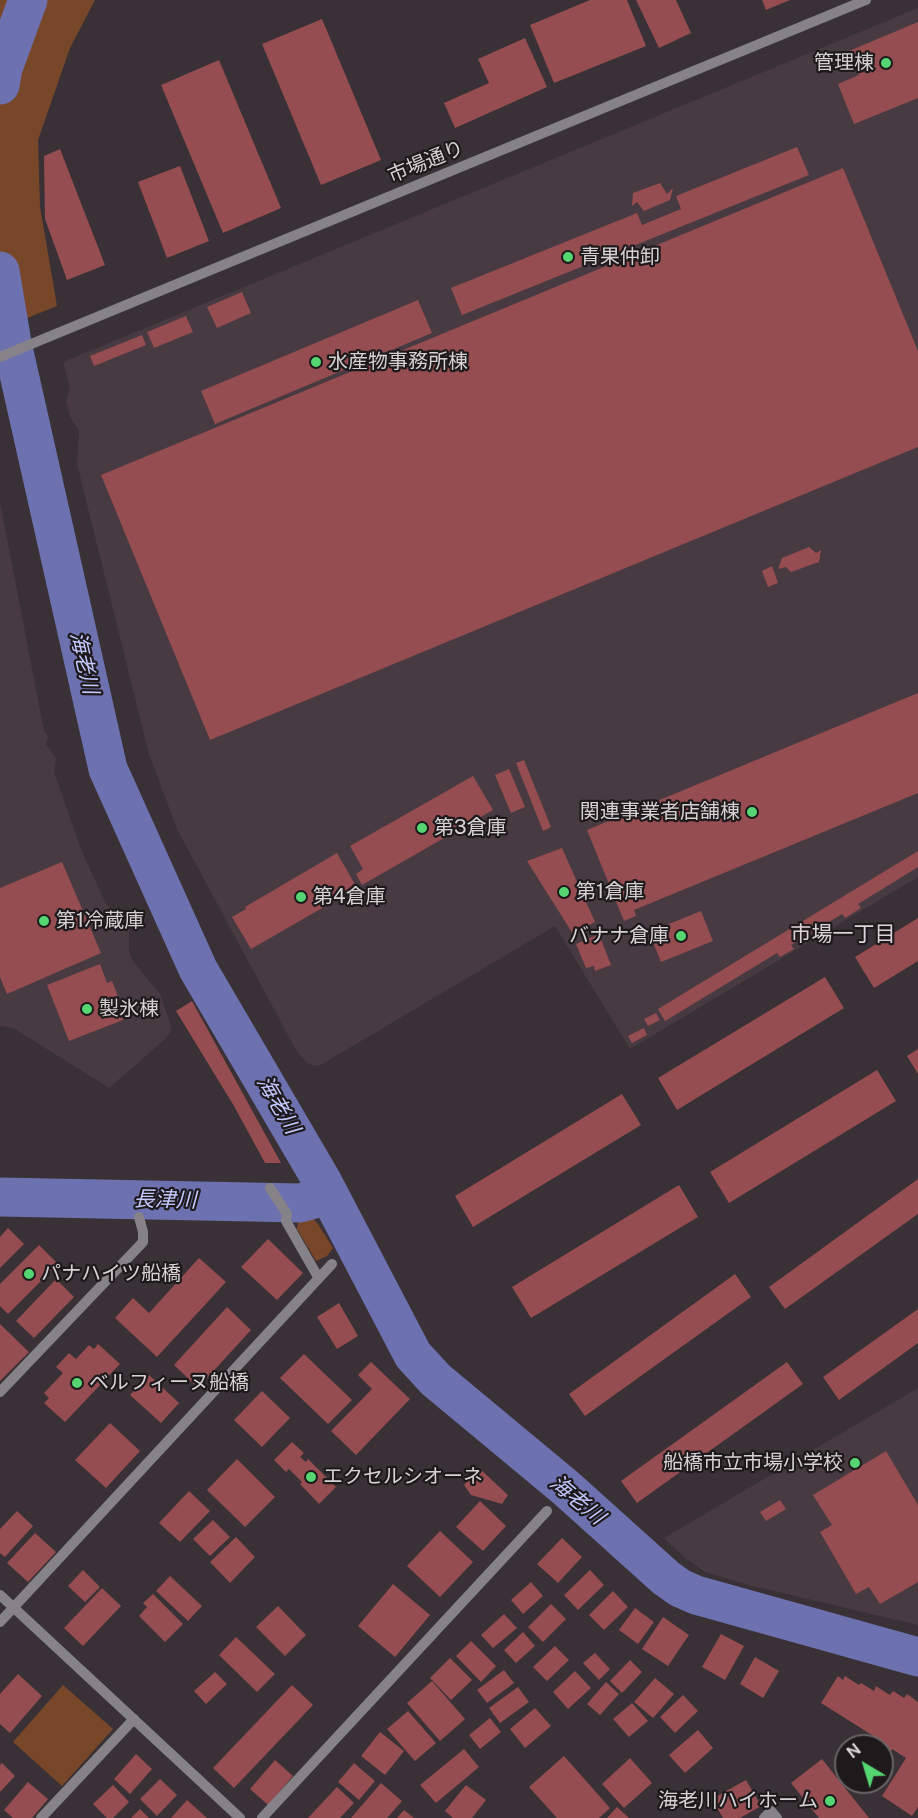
<!DOCTYPE html>
<meta charset="utf-8">
<style>
body{margin:0}
#map{position:relative;width:918px;height:1818px;overflow:hidden;background:#393135;font-family:"Public Sans",sans-serif}
canvas{display:block}
.north{position:absolute;left:834px;top:1734px;width:60px;height:60px;box-sizing:border-box;background:#1e1a1c;border:2px solid #686365;border-radius:50%;rotate:322deg;font-size:16px;font-weight:700;line-height:24px;text-align:center;color:#d6d1d3}
.north::after{content:'';display:block;margin:auto;width:21px;height:27px;background:#55d672;clip-path:polygon(50% 0,100% 100%,50% 72%,0 100%)}
</style>
<div id="map">
<canvas width="918" height="1818"></canvas>
<div class="north">N</div>
</div>
<script>
const g = document.querySelector('canvas').getContext('2d');
g.lineJoin = 'round';
function fillPath(path, color) { g.fillStyle = color; g.fill(path, 'evenodd'); }
const toPath = rows => new Path2D(rows.map(r => 'M' + r).join(''));
function stroke(path, color, width, dash) { g.strokeStyle = color; g.lineWidth = width; g.lineCap = dash ? 'butt' : 'round'; g.setLineDash(dash || []); g.stroke(path); }
function write(font, color, halo, rows, align = 'center') {
  g.font = font + ' "Public Sans","Noto Sans JP",sans-serif'; g.lineWidth = 4.5; g.setLineDash([]); g.textBaseline = 'middle'; g.strokeStyle = halo; g.fillStyle = color; for (const [text, x, y, turn = 0] of rows) {
    g.save(); g.translate(x, y); g.rotate((+turn || 0) * Math.PI / 180); g.textAlign = isNaN(turn) ? turn : align; if (halo) g.strokeText(text, 0, 0); g.fillText(text, 0, 0); g.restore();
  }
}
fillPath(toPath([
 [918,8,918,877,630,1049,555,926,319,1066,312,1065,306,1062,296,1050,177,829,149,754,77,464,79,431,70,417,66,400,70,387,63,362],
 [0,502,44,731,48,736,46,744,56,758,54,772,82,852,107,906,123,915,129,927,129,950,132,960,160,994,170,1023,171,1031,164,1040,109,1088,13,1028,0,1026],
 [918,1388,918,1625,749,1585,705,1572,684,1557,664,1538]
]), '#483a41');
fillPath(toPath([
 [0,0,95,0,70,48,38,140,40,207,57,306,0,329],
 [299,1214,309,1214,318,1224,333,1248,327,1256,316,1261,297,1229],
 [63,1685,113,1729,62,1786,13,1742]
]), '#78472a');
stroke(toPath([
 [0,85,3,68,28,0],
 [0,271,12,343,108,769,198,969,322,1181,413,1355,436,1380,566,1488,666,1578,680,1588,696,1595,918,1657],
 [0,1197,300,1203,329,1195]
]), '#6e71b0', 39);
fillPath(toPath([
 [590,0,627,0,646,46,554,83,530,25],
 [636,0,676,0,691,33,659,48],
 [762,0,790,0,766,10],
 [322,19,381,160,321,185,262,44],
 [918,22,918,98,854,124,838,84,859,75,849,51],
 [525,38,547,87,455,128,444,103,489,83,478,59],
 [219,60,281,208,223,233,161,85],
 [797,147,809,175,462,315,451,288,637,213,642,225,681,209,676,196],
 [60,149,105,265,67,280,45,219,44,156],
 [180,166,209,241,167,258,138,182],
 [843,168,918,351,918,447,210,740,101,475],
 [660,183,667,194,673,188,670,200,644,211,637,202,632,206,633,193],
 [242,292,251,313,217,328,207,307],
 [418,300,432,333,215,424,201,391],
 [186,316,193,332,154,348,147,332],
 [142,335,146,345,94,366,90,356],
 [809,547,816,553,821,550,819,562,791,572,786,567,778,569,782,558],
 [772,566,778,583,768,587,762,571],
 [918,693,918,793,634,910,636,916,624,921,587,830],
 [524,760,551,827,543,831,516,763],
 [509,769,525,807,511,813,495,775],
 [473,776,493,810,362,885,356,874,363,869,350,846],
 [562,848,595,922,573,934,527,861],
 [918,851,918,867,858,904,861,908,845,918,842,914,791,945,794,949,780,957,777,953,665,1021,658,1009],
 [337,853,357,888,251,949,232,917,246,909,245,907],
 [62,862,101,953,7,994,0,977,0,888],
 [701,911,713,941,661,962,649,932],
 [918,918,918,961,874,988,855,957],
 [599,934,611,965,595,971,594,966,586,968,576,944],
 [100,964,107,983,112,981,118,996,114,997,123,1020,69,1041,47,985],
 [825,977,844,1008,677,1110,658,1078],
 [192,1001,281,1163,265,1163,234,1106,176,1011],
 [656,1013,660,1020,648,1026,644,1019],
 [644,1028,647,1035,632,1043,628,1036],
 [918,1049,918,1074,907,1056],
 [877,1070,896,1101,729,1203,710,1172],
 [622,1094,641,1125,473,1227,455,1196],
 [918,1179,918,1214,785,1309,769,1287],
 [679,1185,698,1217,531,1318,512,1287],
 [8,1228,24,1244,0,1268,0,1237],
 [268,1239,303,1273,277,1300,241,1267],
 [39,1245,58,1264,8,1314,0,1306,0,1284],
 [199,1258,226,1282,157,1357,115,1318,133,1298,149,1313],
 [735,1274,751,1297,585,1416,569,1394],
 [56,1279,74,1297,34,1338,16,1321],
 [339,1303,358,1336,337,1349,317,1317],
 [227,1307,251,1330,198,1388,174,1365],
 [918,1309,918,1343,839,1400,823,1377],
 [0,1324,29,1352,0,1381],
 [98,1344,120,1364,65,1422,44,1403,49,1398,44,1393,63,1373,56,1367,69,1353,76,1359,89,1345,94,1349],
 [304,1354,352,1400,328,1424,280,1378],
 [371,1362,410,1399,356,1455,331,1431,372,1389,358,1375],
 [787,1362,803,1384,637,1503,621,1481],
 [149,1375,179,1403,161,1423,130,1395],
 [262,1391,290,1418,262,1447,234,1420],
 [110,1423,140,1451,106,1488,75,1460],
 [292,1442,304,1453,300,1457,306,1462,308,1459,336,1487,319,1504,300,1484,302,1482,289,1469,286,1472,274,1460],
 [886,1451,918,1505,918,1582,880,1604,869,1587,856,1594,820,1532,832,1525,813,1495],
 [237,1459,275,1497,245,1527,207,1490],
 [479,1468,508,1495,502,1504,471,1495,464,1485],
 [189,1491,210,1511,180,1542,159,1523],
 [780,1500,786,1509,766,1521,760,1512],
 [480,1501,506,1526,483,1551,456,1527],
 [17,1511,33,1526,5,1557,0,1553,0,1529],
 [213,1520,230,1537,210,1556,193,1539],
 [440,1531,473,1562,440,1597,407,1566],
 [35,1533,56,1552,28,1582,7,1563],
 [236,1537,255,1557,230,1583,210,1562],
 [562,1538,582,1557,558,1583,537,1564],
 [83,1570,100,1587,85,1602,68,1586],
 [590,1570,604,1585,578,1610,564,1595],
 [170,1576,202,1606,188,1621,156,1591],
 [531,1582,543,1596,523,1614,511,1600],
 [393,1584,430,1615,395,1657,358,1626],
 [102,1588,121,1606,83,1646,64,1628],
 [613,1591,628,1607,604,1630,589,1615],
 [153,1594,183,1624,165,1642,139,1616,147,1607,143,1603],
 [551,1604,566,1619,543,1642,528,1627],
 [278,1606,306,1635,285,1656,256,1627],
 [635,1608,654,1622,638,1644,619,1630],
 [504,1614,517,1628,493,1648,481,1635],
 [663,1617,689,1635,668,1666,642,1649],
 [523,1632,535,1646,516,1663,504,1650],
 [721,1634,744,1646,725,1680,702,1667],
 [236,1637,275,1674,257,1692,219,1655],
 [471,1641,496,1666,481,1682,456,1656],
 [555,1646,569,1660,547,1681,533,1667],
 [595,1653,610,1669,599,1680,583,1663],
 [755,1657,779,1671,763,1698,740,1684],
 [450,1658,472,1680,451,1700,430,1678],
 [630,1660,642,1672,622,1693,610,1681],
 [504,1670,514,1683,487,1703,477,1690],
 [575,1671,591,1688,568,1709,553,1692],
 [215,1672,227,1684,206,1704,194,1691],
 [18,1674,42,1696,10,1733,0,1724,0,1694],
 [838,1676,843,1680,845,1676,859,1685,861,1683,874,1691,876,1686,890,1695,893,1691,904,1698,907,1694,918,1702,918,1807,912,1816,882,1796,906,1758,892,1749,888,1757,882,1753,882,1746,880,1746,883,1742,821,1703],
 [655,1678,674,1694,653,1718,634,1702],
 [432,1681,465,1719,440,1741,407,1703],
 [606,1682,619,1694,600,1715,587,1704],
 [292,1685,313,1705,234,1788,213,1768],
 [518,1687,529,1702,500,1723,489,1708],
 [683,1695,698,1711,675,1733,660,1717],
 [632,1703,648,1721,629,1737,613,1719],
 [535,1708,551,1726,525,1748,510,1729],
 [408,1711,436,1743,415,1761,387,1729],
 [490,1718,501,1732,480,1749,469,1735],
 [698,1730,713,1748,685,1773,669,1755],
 [380,1732,404,1751,385,1775,361,1756],
 [464,1749,479,1767,436,1803,420,1785],
 [136,1754,152,1769,130,1794,114,1779],
 [564,1756,610,1808,599,1818,557,1818,529,1787],
 [630,1758,652,1783,624,1808,602,1784],
 [822,1759,869,1818,819,1818,791,1783],
 [275,1760,293,1776,268,1805,250,1789],
 [2,1763,15,1776,0,1792,0,1765],
 [354,1763,375,1781,359,1800,338,1782],
 [160,1779,177,1795,157,1816,140,1799],
 [746,1780,761,1806,740,1818,723,1818,712,1799],
 [28,1782,48,1799,32,1818,13,1818,4,1810],
 [381,1783,402,1801,387,1818,351,1818],
 [113,1785,129,1802,113,1818,107,1818,93,1804],
 [466,1785,486,1800,472,1818,453,1818,445,1811],
 [337,1787,354,1803,340,1818,308,1818],
 [187,1800,207,1818,171,1818],
 [617,1807,629,1818,607,1818],
 [140,1809,149,1818,131,1818],
 [404,1810,414,1818,397,1818]
]), '#954d51');
stroke(toPath([
 [0,357,866,0],
 [270,1188,287,1214,286,1221,318,1277],
 [0,1392,143,1242,143,1232,139,1217],
 [0,1595,240,1818],
 [0,1622,332,1264],
 [41,1818,134,1719],
 [262,1818,547,1511],
 [764,1818,771,1811,777,1818]
]), '#858387', 10);
for (const [x, y, r, color] of [
 [886,63,6,"#55d672"],
 [568,257,6,"#55d672"],
 [316,362,6,"#55d672"],
 [752,812,6,"#55d672"],
 [422,828,6,"#55d672"],
 [564,892,6,"#55d672"],
 [301,897,6,"#55d672"],
 [44,921,6,"#55d672"],
 [681,936,6,"#55d672"],
 [87,1009,6,"#55d672"],
 [29,1274,6,"#55d672"],
 [77,1383,6,"#55d672"],
 [855,1463,6,"#55d672"],
 [311,1477,6,"#55d672"],
 [830,1801,6,"#55d672"]
]) { const dot = new Path2D(); dot.arc(x, y, r, 0, 2 * Math.PI); g.fillStyle = color; g.fill(dot); stroke(dot, '#1e1a1c', 2); }
write('20px', '#d6d1d3', '#1e1a1c', [
 ["管理棟",874,63,"right"],
 ["青果仲卸",580,257],
 ["水産物事務所棟",328,362],
 ["関連事業者店舗棟",740,812,"right"],
 ["第3倉庫",434,828],
 ["第1倉庫",576,892],
 ["第4倉庫",313,897],
 ["第1冷蔵庫",56,921],
 ["バナナ倉庫",669,936,"right"],
 ["製氷棟",99,1009],
 ["パナハイツ船橋",41,1274],
 ["ベルフィーヌ船橋",89,1383],
 ["船橋市立市場小学校",843,1463,"right"],
 ["エクセルシオーネ",323,1477],
 ["海老川ハイホーム",818,1801,"right"]
], 'left');
write('20px', '#d6d1d3', '#1e1a1c', [
 ["市場通り",426,162,-22]
]);
write('italic 21px', '#c3c9ff', '#1e1a1c', [
 ["海老川",84,663,77],
 ["海老川",278,1105,60],
 ["長津川",165,1200,1],
 ["海老川",577,1500,40]
]);
write('21px', '#ded3d8', '#1e1a1c', [
 ["市場一丁目",843,935]
]);
</script>
